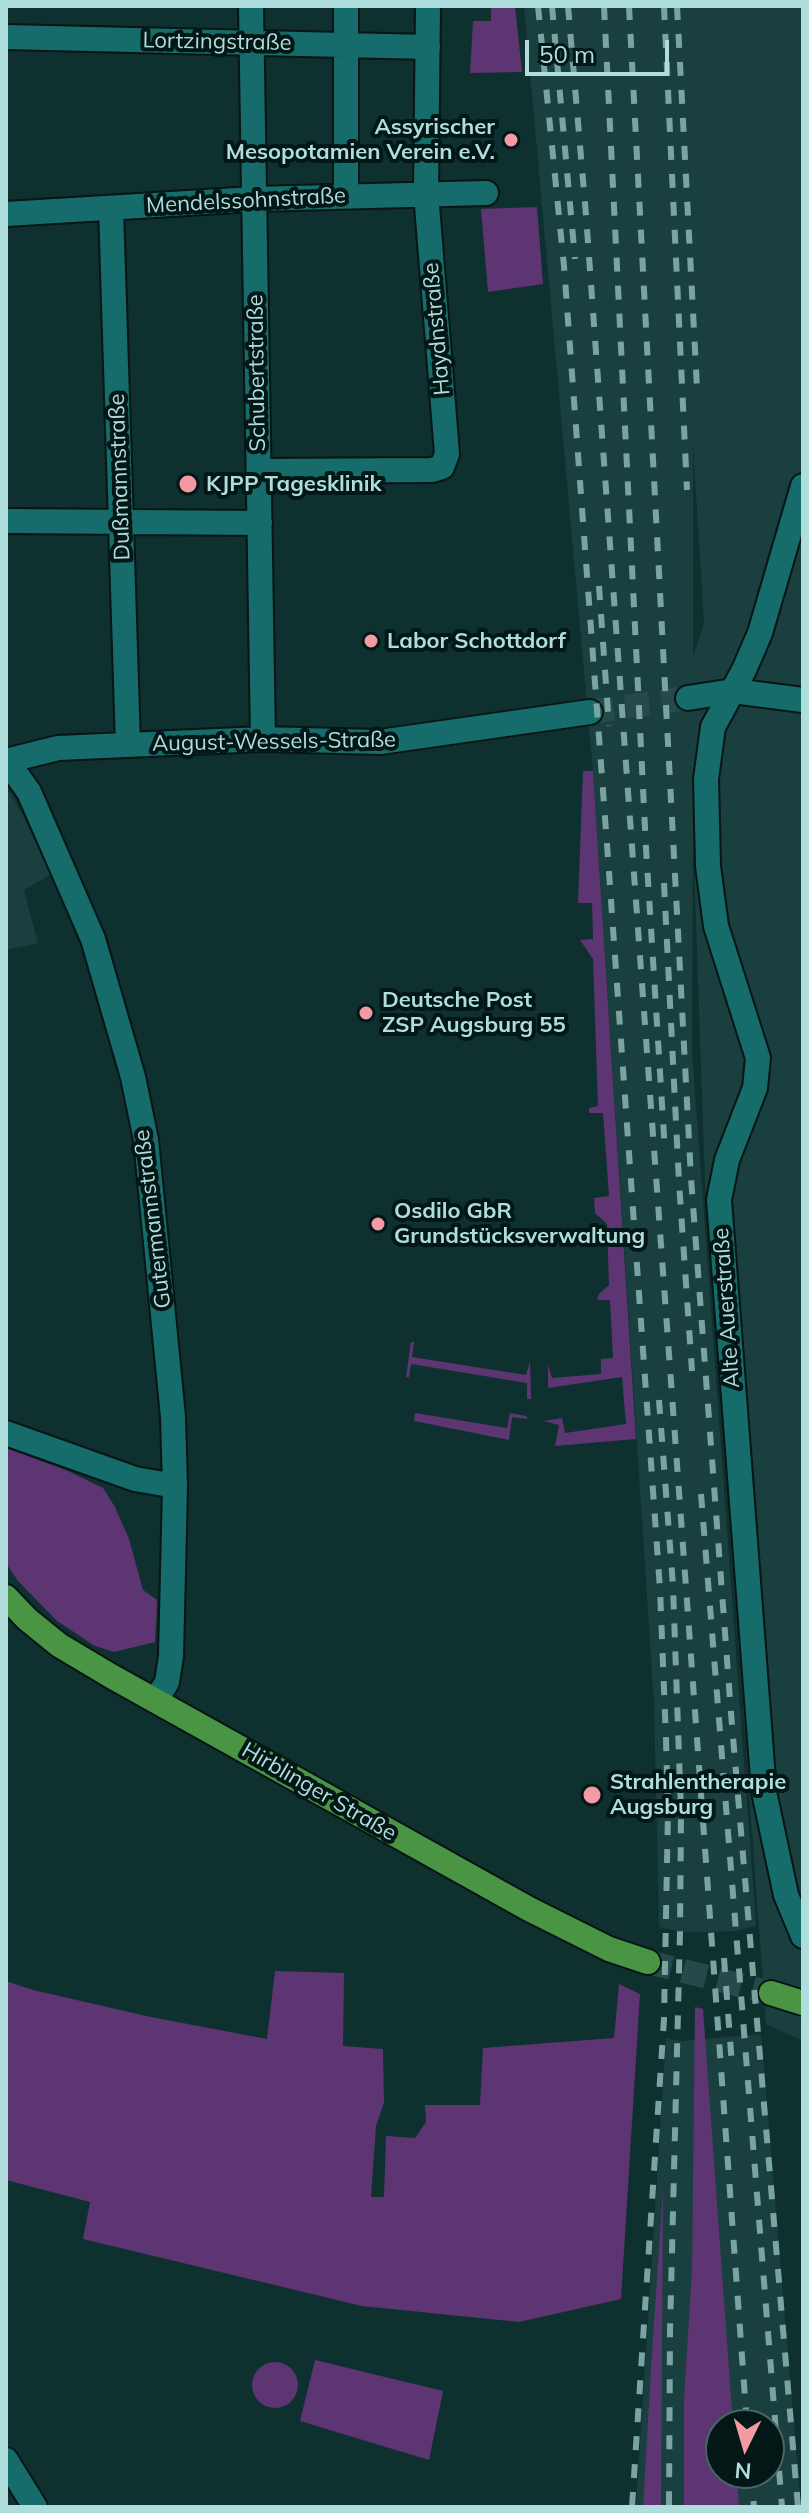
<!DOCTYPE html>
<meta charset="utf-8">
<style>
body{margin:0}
#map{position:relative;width:809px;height:2513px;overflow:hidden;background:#0e302f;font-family:Mulish,sans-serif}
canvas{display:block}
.frame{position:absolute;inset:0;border:8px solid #afdddb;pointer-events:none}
.north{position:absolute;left:705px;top:2409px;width:80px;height:80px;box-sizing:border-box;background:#021716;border:2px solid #476665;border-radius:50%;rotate:185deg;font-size:22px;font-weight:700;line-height:32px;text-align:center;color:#afdddb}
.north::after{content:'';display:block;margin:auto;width:28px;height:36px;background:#f49aa4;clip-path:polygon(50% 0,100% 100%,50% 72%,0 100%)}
.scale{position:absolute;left:525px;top:40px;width:144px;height:36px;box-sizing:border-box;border:4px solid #afdddb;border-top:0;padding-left:10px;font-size:24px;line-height:28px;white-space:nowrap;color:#afdddb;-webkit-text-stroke:6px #021716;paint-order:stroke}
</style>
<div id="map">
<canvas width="809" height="2513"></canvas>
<div class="frame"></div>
<div class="north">N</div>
<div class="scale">50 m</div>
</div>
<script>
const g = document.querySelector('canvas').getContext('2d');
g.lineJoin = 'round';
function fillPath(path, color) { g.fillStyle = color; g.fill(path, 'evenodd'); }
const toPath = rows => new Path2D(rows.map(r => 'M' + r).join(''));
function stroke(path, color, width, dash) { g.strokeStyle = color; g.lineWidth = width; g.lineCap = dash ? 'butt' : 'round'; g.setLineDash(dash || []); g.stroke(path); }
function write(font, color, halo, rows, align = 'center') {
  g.font = font + ' Mulish,sans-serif'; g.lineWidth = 8; g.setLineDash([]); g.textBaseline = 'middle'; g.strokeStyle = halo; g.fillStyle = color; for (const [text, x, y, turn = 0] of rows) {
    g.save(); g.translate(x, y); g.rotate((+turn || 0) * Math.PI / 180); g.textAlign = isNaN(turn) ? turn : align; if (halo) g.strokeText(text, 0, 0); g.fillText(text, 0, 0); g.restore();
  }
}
fillPath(toPath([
 [524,6,803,6,803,2041,766,2024,705,1183,693,836,692,1050,756,1926,736,1931,710,1932,680,1932,659,1927,654,1704,593,771],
 [693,446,704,624,693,657],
 [6,790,11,793,52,874,24,890,38,943,6,950],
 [761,2034,801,2507,636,2507,666,2038,682,2041],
 [721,2425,769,2425,769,2473,721,2473]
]), '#193f3e');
fillPath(toPath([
 [491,6,515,6,522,72,470,73,473,21,491,21],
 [537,207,543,284,488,292,481,209],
 [583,771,593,771,636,1439,555,1446,559,1425,544,1421,562,1418,565,1433,626,1424,622,1377,548,1388,548,1364,552,1378,601,1374,601,1359,613,1358,610,1300,597,1300,599,1294,609,1285,607,1224,595,1213,594,1198,609,1196,603,1113,589,1113,589,1108,598,1106,593,959,580,940,593,939,592,903,578,903],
 [411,1342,414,1342,412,1357,526,1375,530,1361,531,1399,527,1399,527,1383,411,1364,409,1377,406,1377],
 [415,1413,507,1428,510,1413,526,1416,528,1419,512,1417,509,1440,414,1421],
 [6,1448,68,1471,103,1488,115,1507,129,1539,143,1590,157,1600,155,1642,114,1652,95,1646,57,1621,18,1581,6,1563],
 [275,1971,344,1973,343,2046,383,2049,384,2103,376,2126,371,2197,384,2197,386,2136,415,2138,426,2122,425,2105,480,2105,483,2048,614,2038,619,1984,640,1994,621,2299,519,2322,362,2306,83,2239,90,2202,6,2180,6,1981,33,1990,151,2017,267,2039],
 [695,2007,703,2009,733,2425,721,2425,721,2473,737,2473,739,2507,684,2507,684,2399,692,2269],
 [663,2188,661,2507,643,2507,651,2369],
 [315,2360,443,2391,429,2460,300,2421],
 '252 2385a23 23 0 1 1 46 0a23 23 0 1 1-46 0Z'
]), '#5e3573');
stroke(toPath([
 [590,712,688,698]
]), '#264a49', 24, [24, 12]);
stroke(toPath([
 [648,1962,771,1993]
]), '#264a49', 24, [24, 12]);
const minor = toPath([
 [251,6,263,739],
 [6,37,428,47],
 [346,196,346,6],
 [111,208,128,745],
 [6,214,254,199,486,193],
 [259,471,432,470,442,467,447,454,426,193,428,6],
 [803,486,760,633,744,670,713,727,706,779,708,866,716,926,758,1058,755,1088,727,1160,719,1200,764,1792,786,1895,803,1936],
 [6,521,260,523],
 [688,698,733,691,803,700],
 [6,761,58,748,263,739,380,742,590,712],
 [7,761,29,792,93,939,133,1077,146,1140,173,1417,175,1486,171,1656,167,1682,156,1700],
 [6,1433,135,1479,175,1486],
 [6,2460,35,2507]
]);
const major = toPath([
 [6,1597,27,1619,59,1645,111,1676,529,1909,609,1949,648,1962],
 [771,1993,803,2003]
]);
stroke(minor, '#081515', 28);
stroke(major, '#081515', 28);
stroke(minor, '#156c6b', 24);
stroke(major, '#4a9543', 24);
stroke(toPath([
 [538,6,564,266,608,858,660,1589,666,1739,668,1812,664,2019,632,2507],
 [552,6,575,259],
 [568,6,586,215,747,2425],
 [604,6,646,848,665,1152],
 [629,6,691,1178,731,1713,798,2507],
 [664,6,687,490],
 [677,6,697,388],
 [599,586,609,726],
 [664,883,679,1182,692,1371],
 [659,1400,673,1586,681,1812,680,1932,670,2331,669,2507],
 [701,1494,782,2507],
 [724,1958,732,2066],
 [751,2473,754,2507]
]), '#7aa4a2', 6, [14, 14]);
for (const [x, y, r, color] of [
 [511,140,8,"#f49aa4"],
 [188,484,10,"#f49aa4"],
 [371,641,8,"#f49aa4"],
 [366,1013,8,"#f49aa4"],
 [378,1224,8,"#f49aa4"],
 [592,1795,10,"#f49aa4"]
]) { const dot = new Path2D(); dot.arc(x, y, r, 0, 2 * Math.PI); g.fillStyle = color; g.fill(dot); stroke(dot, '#021716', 3); }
write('22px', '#afdddb', '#021716', [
 ["Lortzingstraße",217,42,1],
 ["Mendelssohnstraße",246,201,-3],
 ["Haydnstraße",437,329,-95],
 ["Schubertstraße",257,373,-91],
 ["Dußmannstraße",120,477,-92],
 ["August-Wessels-Straße",274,742,-1],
 ["Gutermannstraße",153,1219,-97],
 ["Alte Auerstraße",727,1308,-94],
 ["Hirblinger Straße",319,1792,30]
]);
write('bold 22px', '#afdddb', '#021716', [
 ["Assyrischer",495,127,"right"],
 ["Mesopotamien Verein e.V.",495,152,"right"],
 ["KJPP Tagesklinik",206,484],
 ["Labor Schottdorf",387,641],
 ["Deutsche Post",382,1000],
 ["ZSP Augsburg 55",382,1025],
 ["Osdilo GbR",394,1211],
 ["Grundstücksverwaltung",394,1236],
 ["Strahlentherapie",610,1782],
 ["Augsburg",610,1807]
], 'left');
</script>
